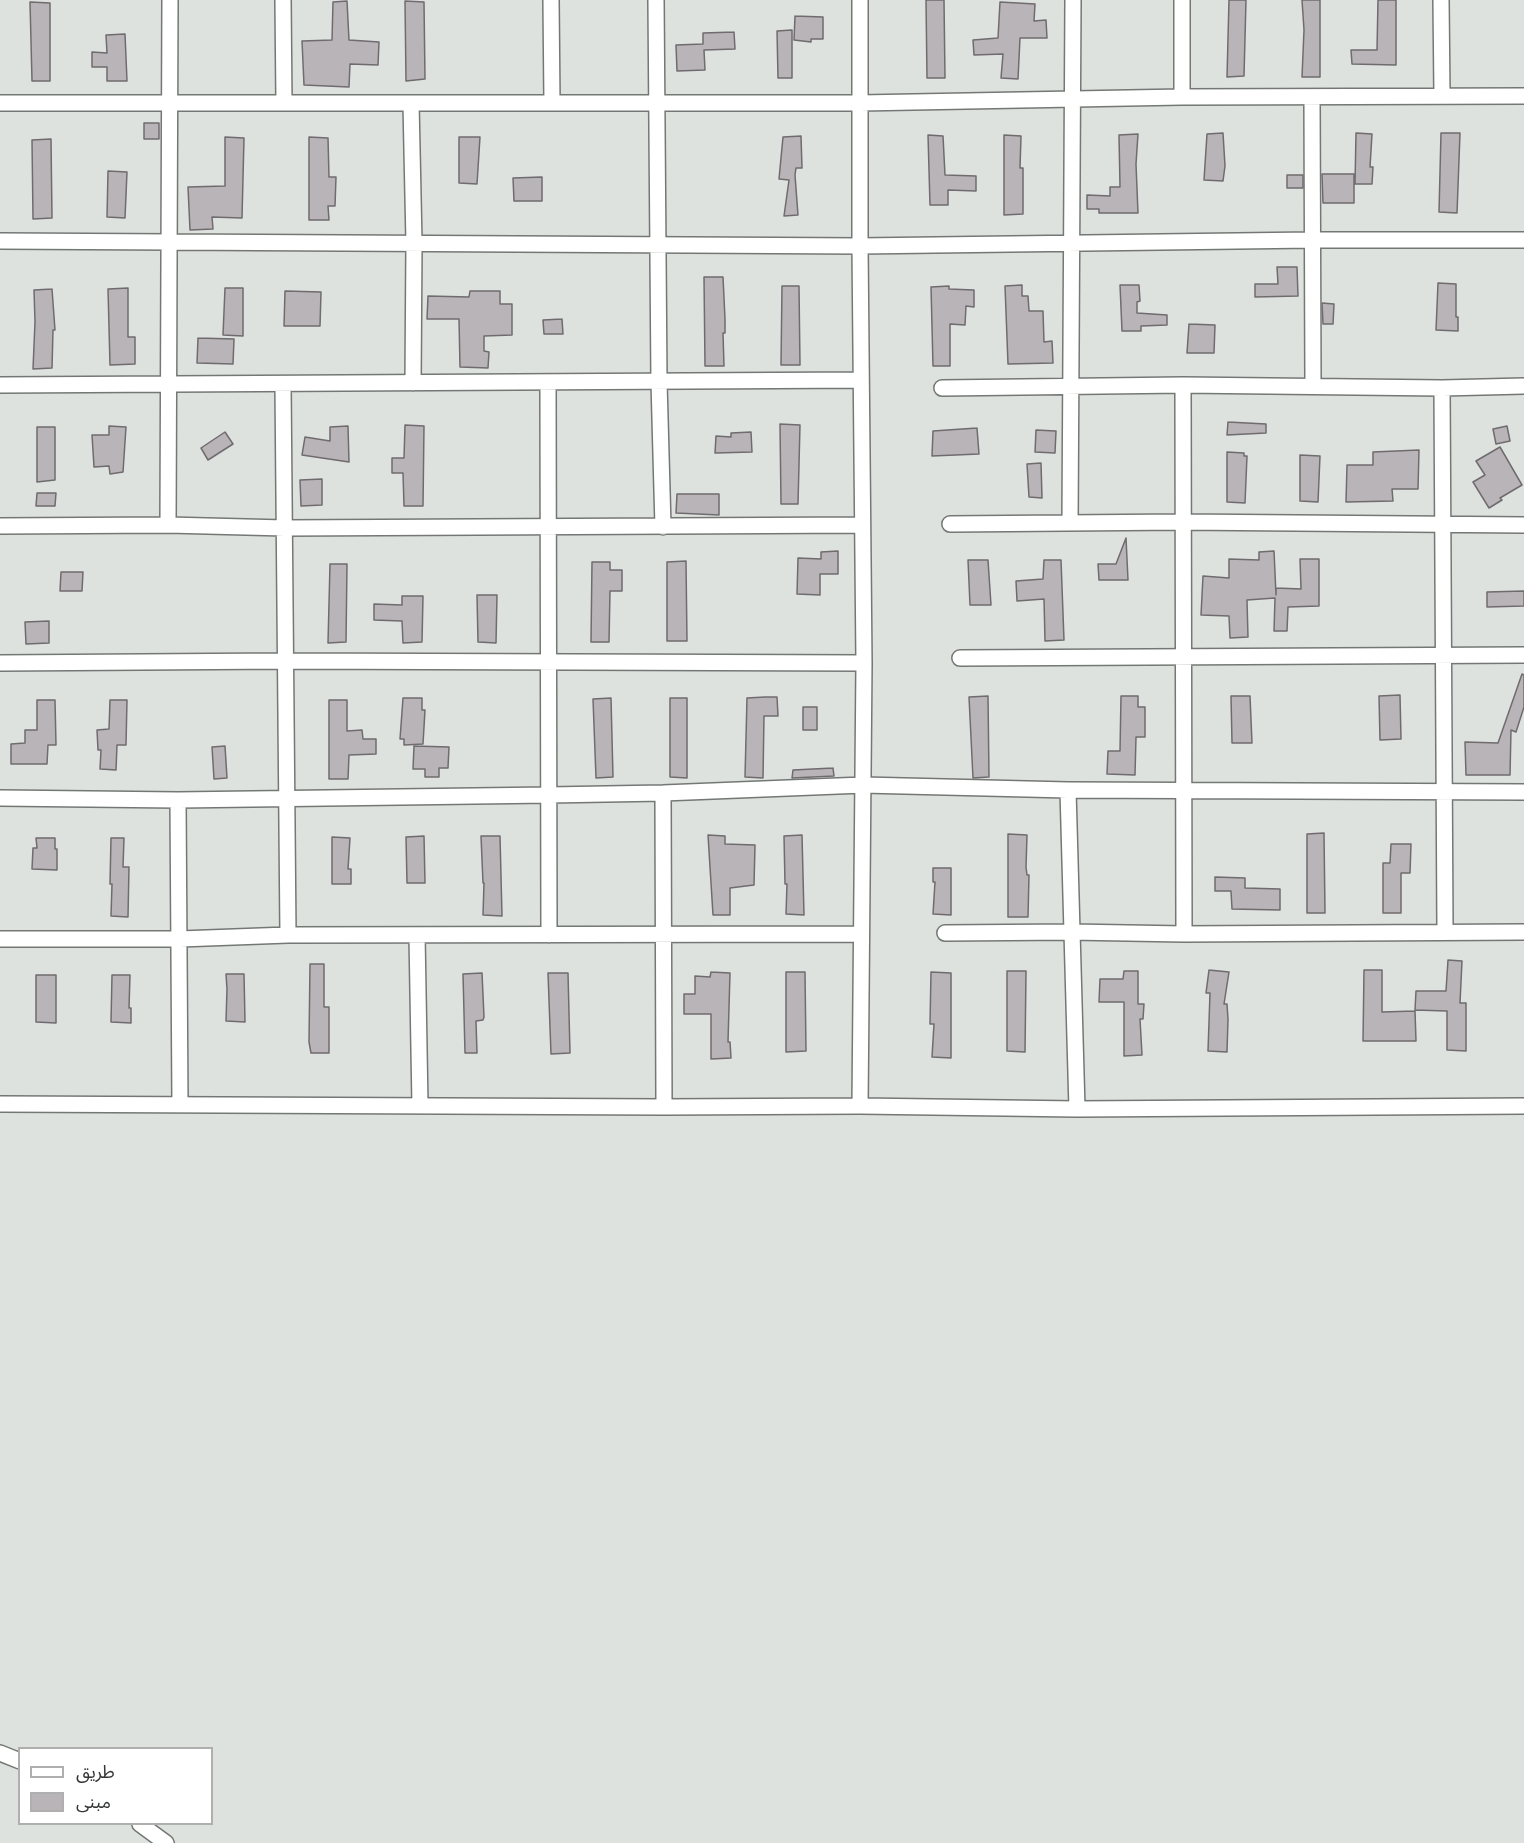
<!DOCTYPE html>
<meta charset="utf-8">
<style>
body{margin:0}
#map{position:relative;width:1524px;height:1843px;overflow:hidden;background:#dde2de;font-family:"Open Sans","Noto Sans Arabic",sans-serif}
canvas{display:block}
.legend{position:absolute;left:18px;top:1747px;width:195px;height:78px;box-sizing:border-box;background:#fff;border:2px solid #aeafae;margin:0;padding:8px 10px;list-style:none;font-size:18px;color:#343635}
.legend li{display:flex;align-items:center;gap:12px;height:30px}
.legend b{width:30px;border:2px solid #aeafae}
</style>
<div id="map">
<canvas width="1524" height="1843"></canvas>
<ul class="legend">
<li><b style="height:8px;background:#fff"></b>طريق</li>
<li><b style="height:16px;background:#b9b4b8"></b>مبنى</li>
</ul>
</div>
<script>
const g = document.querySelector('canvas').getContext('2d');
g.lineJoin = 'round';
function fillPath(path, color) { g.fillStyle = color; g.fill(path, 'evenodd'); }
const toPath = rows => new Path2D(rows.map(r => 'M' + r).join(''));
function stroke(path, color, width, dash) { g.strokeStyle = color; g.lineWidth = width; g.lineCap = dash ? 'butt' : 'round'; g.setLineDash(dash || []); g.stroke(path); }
const building = toPath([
 [926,0,944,0,945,78,927,78,926,0],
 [1229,0,1246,0,1244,76,1227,77,1229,0],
 [1302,0,1320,0,1320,77,1302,77,1304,30,1302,0],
 [1378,0,1396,0,1396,65,1352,64,1351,50,1377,50,1378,0],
 [347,1,349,40,379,42,378,65,350,64,349,87,304,85,302,41,332,40,333,2,347,1],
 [405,1,424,2,425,79,406,81,405,1],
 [30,2,50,3,50,81,32,81,30,2],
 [1000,2,1035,4,1034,21,1046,20,1047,38,1020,38,1018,79,1001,78,1003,54,974,55,973,40,998,38,1000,2],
 [795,16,823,17,823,39,811,39,811,42,794,40,795,16],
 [792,30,792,78,778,78,777,31,792,30],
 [734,32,735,49,704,50,705,70,677,71,676,45,703,44,703,33,734,32],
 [125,34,127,81,107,81,107,67,92,67,92,52,107,53,106,35,125,34],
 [144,123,159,123,159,139,144,139,144,123],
 [1223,133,1225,166,1223,181,1204,180,1207,134,1223,133],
 [1356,133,1372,134,1370,167,1373,167,1372,184,1355,184,1356,133],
 [1441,133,1460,133,1457,213,1439,212,1441,133],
 [1138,134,1136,164,1138,213,1099,213,1099,209,1087,209,1087,195,1110,196,1110,187,1120,187,1119,135,1138,134],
 [928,135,943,136,945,175,976,176,976,191,948,190,948,205,930,205,928,135],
 [1004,135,1021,136,1020,168,1023,168,1023,214,1004,215,1004,135],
 [801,136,802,168,796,168,795,175,798,215,784,216,789,180,779,179,783,137,801,136],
 [225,137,244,138,242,218,212,217,213,229,190,230,188,187,225,186,225,137],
 [309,137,328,138,329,177,336,177,335,206,328,206,329,220,309,220,309,137],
 [459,137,480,137,477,184,459,183,459,137],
 [51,139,52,218,33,219,32,140,51,139],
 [108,171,127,172,125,218,107,217,108,171],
 [1322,174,1354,174,1354,203,1323,203,1322,174],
 [1287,175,1303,175,1303,188,1287,188,1287,175],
 [542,177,542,201,514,201,513,178,542,177],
 [1277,267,1297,267,1298,296,1255,297,1255,284,1278,284,1277,267],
 [704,277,723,277,725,319,725,333,723,333,724,366,705,366,704,277],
 [1438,283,1456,284,1456,317,1458,317,1458,331,1436,330,1438,283],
 [1022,285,1022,296,1028,296,1029,311,1043,311,1044,342,1052,341,1053,363,1008,364,1005,286,1022,285],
 [1120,285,1139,285,1140,301,1137,302,1137,313,1167,315,1167,325,1141,326,1141,331,1122,331,1120,285],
 [782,286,799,286,800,365,781,365,782,286],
 [949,286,949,289,974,290,974,307,966,306,965,325,950,324,950,366,933,366,931,287,949,286],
 [128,288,128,337,135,337,135,364,110,365,108,289,128,288],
 [225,288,243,288,243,336,223,335,225,288],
 [52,289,55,330,53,330,52,368,33,369,35,322,34,290,52,289],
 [285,291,321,292,320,326,284,326,285,291],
 [470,291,500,291,500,304,512,304,512,335,484,336,484,351,489,352,488,368,460,367,459,319,427,319,428,296,469,297,470,291],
 [1322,303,1334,304,1333,324,1323,324,1322,303],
 [562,319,563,334,544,334,543,320,562,319],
 [1189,324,1215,325,1214,353,1187,353,1189,324],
 [198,338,234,339,233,364,197,363,198,338],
 [1228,422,1266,424,1266,433,1227,435,1228,422],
 [780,424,800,425,798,504,781,504,780,424],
 [405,425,424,426,423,506,404,506,403,473,392,473,392,458,404,458,405,425],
 [109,426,126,427,123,472,110,474,109,466,94,467,92,435,109,435,109,426],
 [348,426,349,462,302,455,305,437,330,441,330,427,348,426],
 [1507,426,1510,441,1496,444,1493,429,1507,426],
 [37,427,55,427,55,480,37,482,37,427],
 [977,428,979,454,932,456,933,431,977,428],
 [1036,430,1056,431,1055,453,1035,452,1036,430],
 [225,432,233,444,208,460,201,448,225,432],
 [751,432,752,452,715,453,716,436,731,437,731,433,751,432],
 [1500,447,1522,485,1500,498,1502,500,1489,508,1473,482,1485,475,1476,461,1500,447],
 [1419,450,1418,489,1392,489,1393,501,1346,502,1347,465,1373,465,1373,452,1419,450],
 [1227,452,1244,453,1244,456,1247,456,1245,503,1227,502,1227,452],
 [1300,455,1320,456,1318,502,1300,501,1300,455],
 [1041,463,1042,498,1029,497,1027,464,1041,463],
 [322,479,322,505,301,506,300,480,322,479],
 [37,493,56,493,55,506,36,506,37,493],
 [677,494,719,494,719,515,676,513,677,494],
 [1126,538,1128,580,1099,580,1098,564,1116,564,1126,538],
 [838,551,838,574,820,574,820,595,797,594,798,558,821,559,821,552,838,551],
 [1274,551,1276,595,1276,588,1301,589,1300,559,1319,559,1319,606,1288,607,1287,631,1274,631,1275,598,1247,600,1248,637,1230,638,1229,616,1201,615,1203,576,1229,578,1229,559,1259,560,1259,552,1274,551],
 [968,560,988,560,991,605,970,605,968,560],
 [1044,560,1061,560,1064,640,1045,641,1044,599,1017,601,1016,581,1043,579,1044,560],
 [686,561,687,641,667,641,667,562,686,561],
 [592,562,610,562,610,570,622,570,622,591,610,591,609,642,591,642,592,562],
 [330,564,347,564,346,642,328,643,330,564],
 [61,572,83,572,82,591,60,591,61,572],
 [1524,591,1524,606,1487,607,1487,592,1524,591],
 [477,595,497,595,496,643,478,642,477,595],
 [402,596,423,596,422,642,403,643,402,621,374,620,374,604,402,605,402,596],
 [49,621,49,643,26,644,25,622,49,621],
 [1522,674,1524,675,1524,707,1516,732,1511,730,1510,775,1466,775,1465,742,1498,743,1522,674],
 [1400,695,1401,739,1380,740,1379,696,1400,695],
 [988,696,989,777,973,778,969,697,988,696],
 [1121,696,1138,696,1138,707,1145,707,1145,737,1136,737,1135,775,1107,774,1108,751,1120,751,1121,696],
 [1231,696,1250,696,1252,743,1232,743,1231,696],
 [765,697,777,697,778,716,764,716,763,778,745,777,747,698,765,697],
 [403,698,422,698,422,710,425,710,423,744,404,745,404,739,400,739,403,698],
 [611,698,613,777,596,778,593,699,611,698],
 [670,698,687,698,687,778,670,777,670,698],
 [37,700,55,700,56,745,48,745,47,764,11,764,11,744,25,743,25,730,37,730,37,700],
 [110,700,127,700,126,745,117,745,116,770,100,769,101,750,98,750,97,730,109,729,110,700],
 [329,700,347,700,347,731,362,730,363,739,376,739,376,754,349,755,348,779,329,779,329,700],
 [803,707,817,707,817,730,803,730,803,707],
 [225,746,227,778,214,779,212,747,225,746],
 [414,746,449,747,448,768,439,768,439,777,425,777,425,769,413,769,414,746],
 [833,768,834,776,792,778,793,770,833,768],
 [1324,833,1325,913,1307,913,1307,834,1324,833],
 [1008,834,1027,835,1026,867,1027,875,1029,875,1028,917,1008,917,1008,834],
 [708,835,725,836,725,844,755,845,754,885,730,888,730,915,713,915,708,835],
 [802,835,804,915,786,914,787,884,785,884,784,836,802,835],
 [424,836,425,883,407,883,406,837,424,836],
 [481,836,500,836,502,916,483,915,484,883,483,883,481,836],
 [332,837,350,838,348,869,351,869,351,884,332,884,332,837],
 [36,838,55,838,55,849,57,849,57,870,32,869,33,848,37,848,36,838],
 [111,838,124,838,123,867,129,867,128,917,111,916,112,884,110,884,111,838],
 [1391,844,1411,844,1410,873,1401,873,1401,913,1383,913,1383,863,1390,863,1391,844],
 [933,868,951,868,951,915,933,914,935,882,933,882,933,868],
 [1215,877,1245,878,1245,888,1280,889,1280,910,1232,909,1231,891,1215,891,1215,877],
 [1448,960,1462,961,1460,1003,1466,1003,1466,1051,1447,1050,1447,1011,1415,1010,1416,991,1446,991,1448,960],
 [310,964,324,964,324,1007,329,1007,329,1053,311,1053,309,1042,310,964],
 [1209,970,1229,972,1224,1004,1227,1004,1228,1019,1227,1052,1208,1051,1210,993,1206,993,1209,970],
 [1364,970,1382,970,1382,1012,1415,1011,1416,1041,1363,1041,1364,970],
 [1007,971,1026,971,1025,1052,1007,1051,1007,971],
 [1124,971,1138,971,1138,1004,1144,1004,1143,1019,1140,1019,1142,1055,1124,1056,1124,1002,1099,1002,1100,979,1123,979,1124,971],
 [711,972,730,973,728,1042,730,1042,731,1058,711,1059,711,1014,684,1014,684,994,695,994,695,976,710,977,711,972],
 [786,972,805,972,806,1051,786,1052,786,972],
 [931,972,951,973,951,1058,932,1057,934,1024,930,1024,931,972],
 [482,973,484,1017,483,1020,476,1021,477,1053,465,1053,463,974,482,973],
 [548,973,568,973,570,1053,551,1054,548,973],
 [226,974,244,974,245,1022,226,1021,227,989,226,974],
 [36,975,56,975,56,1023,36,1022,36,975],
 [112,975,130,975,129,1008,131,1008,131,1023,111,1022,112,975]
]);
fillPath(building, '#b9b4b8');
stroke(building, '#706b6f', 1.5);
const minor = toPath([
 [283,0,284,103],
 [551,0,552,103],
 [656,0,659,382,663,527],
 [860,0,860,246,864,663,860,1106],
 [1441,0,1442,95],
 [1182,97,1182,0],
 [1312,97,1313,386],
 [0,103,860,103,1182,97,1524,96],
 [411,103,414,243,413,383],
 [0,241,860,246,1312,240,1524,240],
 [548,384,549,935],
 [0,385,861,380],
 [283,385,288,935],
 [1183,385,1184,934],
 [942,388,1183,385,1442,388,1524,386],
 [1442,388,1445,931],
 [1070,523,1073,0],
 [950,524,1182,522,1524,525],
 [168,525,170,0],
 [0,526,168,525,285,528,862,525],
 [960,658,1524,655],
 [0,663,284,661,864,663],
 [1068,790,1077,1109],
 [663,793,664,1107],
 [0,798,178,800,549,795,663,793,863,785,1068,790,1524,792],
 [178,800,180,1105],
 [945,933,1071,932,1184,934,1524,932],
 [417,935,420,1106],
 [0,939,180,939,288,935,861,934],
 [0,1104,664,1107,860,1106,1077,1109,1524,1106],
 [0,1753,20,1761],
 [140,1824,166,1843]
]);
stroke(minor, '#747874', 18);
stroke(minor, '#fff', 15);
</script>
